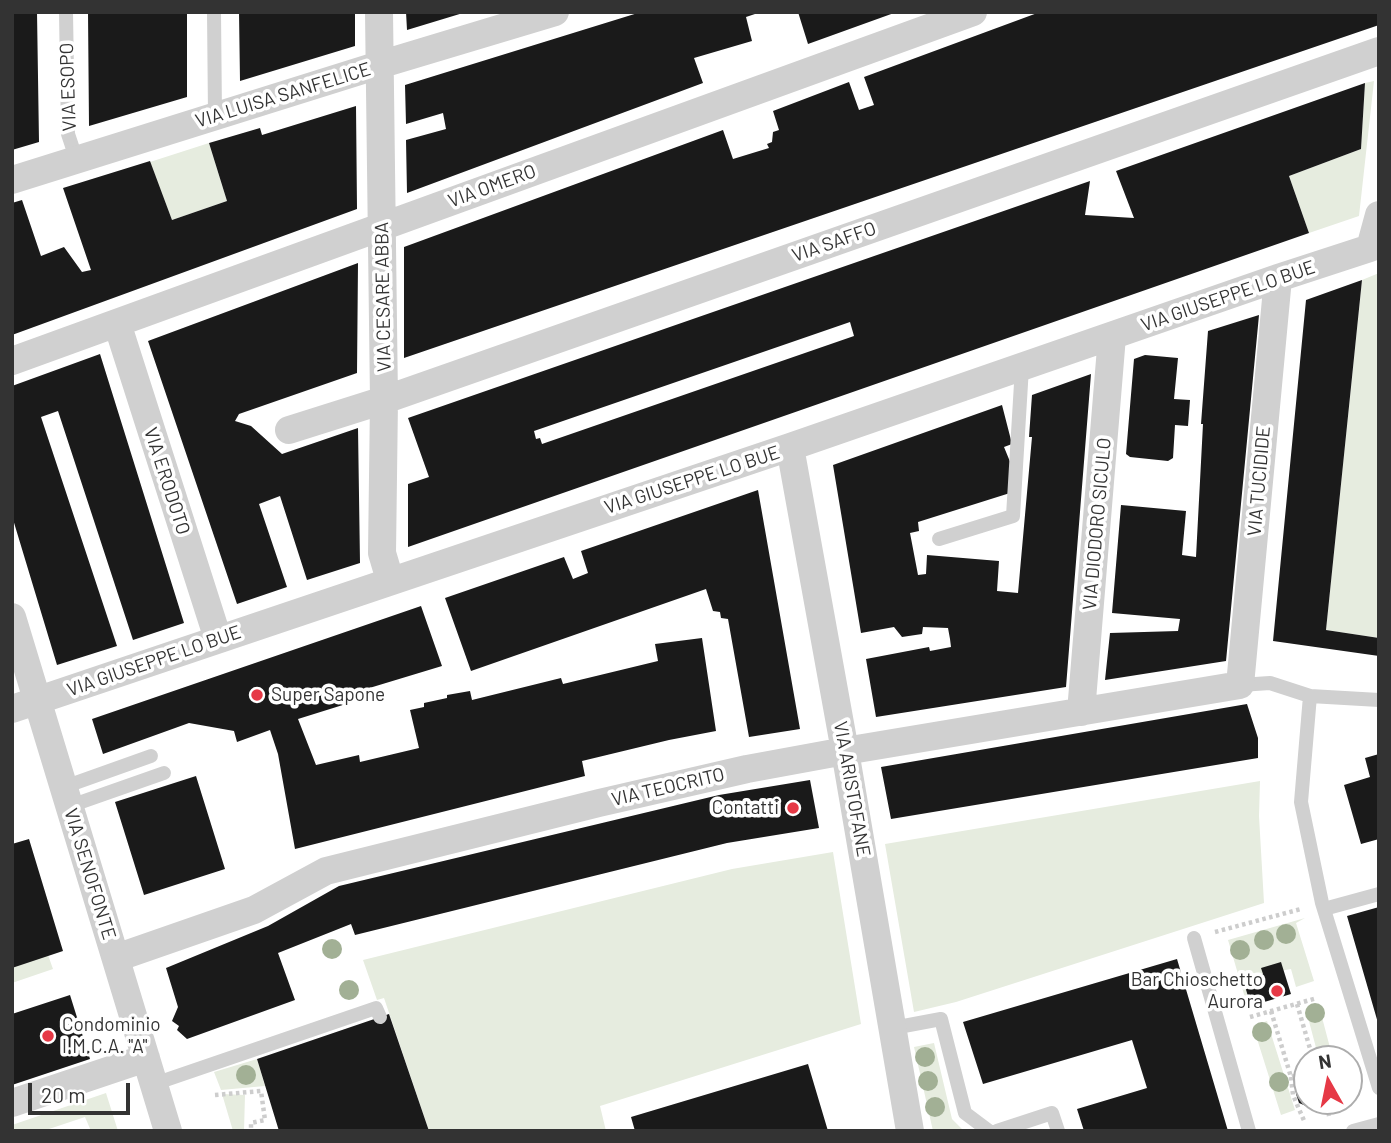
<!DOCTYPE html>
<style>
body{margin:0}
#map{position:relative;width:1391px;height:1143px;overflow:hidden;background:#fff;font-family:Barlow,sans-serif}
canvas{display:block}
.frame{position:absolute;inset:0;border:14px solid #333;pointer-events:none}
.north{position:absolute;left:1293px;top:1045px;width:70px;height:70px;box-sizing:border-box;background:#fff;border:2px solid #adadad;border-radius:50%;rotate:351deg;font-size:19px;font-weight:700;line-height:28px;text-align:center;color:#333}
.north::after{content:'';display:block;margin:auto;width:24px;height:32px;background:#e63946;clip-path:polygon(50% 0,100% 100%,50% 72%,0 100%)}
.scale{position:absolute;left:28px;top:1083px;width:102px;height:32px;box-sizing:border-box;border:4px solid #333;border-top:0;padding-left:9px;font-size:21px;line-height:24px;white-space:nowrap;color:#333;-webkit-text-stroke:5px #fff;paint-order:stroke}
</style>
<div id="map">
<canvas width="1391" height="1143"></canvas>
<div class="frame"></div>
<div class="north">N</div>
<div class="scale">20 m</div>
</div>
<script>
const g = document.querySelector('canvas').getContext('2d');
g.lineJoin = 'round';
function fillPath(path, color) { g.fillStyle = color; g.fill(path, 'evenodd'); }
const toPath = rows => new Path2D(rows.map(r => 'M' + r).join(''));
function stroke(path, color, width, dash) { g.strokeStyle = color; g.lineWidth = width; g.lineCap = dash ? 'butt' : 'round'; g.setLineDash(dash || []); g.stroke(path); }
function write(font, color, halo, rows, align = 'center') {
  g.font = font + ' Barlow,sans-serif'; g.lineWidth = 7; g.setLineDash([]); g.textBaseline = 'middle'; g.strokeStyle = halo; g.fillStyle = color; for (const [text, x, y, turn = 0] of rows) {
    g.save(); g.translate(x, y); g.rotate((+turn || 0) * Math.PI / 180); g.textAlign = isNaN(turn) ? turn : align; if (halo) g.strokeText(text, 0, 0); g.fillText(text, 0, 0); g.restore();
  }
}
fillPath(toPath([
 [1374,81,1359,216,1309,233,1289,176,1361,149,1365,83],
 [209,143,227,201,172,220,150,162],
 [1379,273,1379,638,1326,630,1362,280],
 [1260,781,1259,816,1264,903,956,1002,914,1012,885,844],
 [833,852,861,1024,600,1106,606,1131,429,1131,384,998,377,1000,363,960,732,869],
 [1305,918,1296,923,1314,981,1296,987,1291,969,1263,974,1243,980,1251,1006,1248,1008,1228,940],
 [48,955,53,969,12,983,12,968],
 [1319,1006,1333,1059,1319,1059,1306,1010],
 [1267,1021,1295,1110,1281,1115,1253,1026],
 [934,1043,952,1119,964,1131,933,1131,914,1047],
 [257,1059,265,1086,221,1090,214,1072],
 [106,1093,118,1131,91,1131,85,1117,43,1131,12,1131,12,1125],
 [222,1094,245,1095,244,1131,233,1131]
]), '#e6ecdf');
fillPath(toPath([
 [12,12,37,12,39,142,12,150],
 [88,12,187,12,187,97,89,126],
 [239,12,355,12,355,46,240,81],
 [406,12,463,12,463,13,407,30],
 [641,12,758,13,746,17,752,41,694,58,703,83,407,193,406,140,446,129,443,113,406,124,405,85],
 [798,12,894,12,894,13,808,44],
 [1040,12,1379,12,1379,25,404,358,404,247,723,130,733,159,769,148,767,144,772,142,773,132,779,130,773,111,849,82,859,110,874,105,864,77],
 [1365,83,1361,149,1289,176,1309,233,408,547,408,484,429,477,408,418,1090,181,1085,215,1134,218,1116,171],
 [850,322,854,336,542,444,540,438,536,439,534,431],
 [356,106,357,209,12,335,12,203,22,200,41,256,64,247,82,272,91,270,63,188,150,161,172,220,227,201,209,143,260,128,262,135],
 [358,263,357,373,239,414,235,421,251,426,282,454,358,428,360,563,307,580,280,496,259,504,287,587,237,604,148,341],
 [1362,280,1326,630,1379,638,1379,656,1273,641,1306,300],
 [1259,315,1226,661,1105,680,1110,633,1178,631,1180,619,1112,613,1121,505,1186,511,1182,555,1196,557,1203,424,1201,424,1208,331],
 [100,354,184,623,133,640,58,411,41,417,117,646,57,665,12,516,12,386],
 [1145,355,1178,358,1174,399,1190,400,1188,426,1175,425,1173,458,1168,461,1130,457,1126,454,1134,359],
 [1091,374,1066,687,876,717,866,659,929,647,930,651,951,647,950,639,948,628,923,627,922,634,902,637,894,627,861,633,833,465,1002,405,1012,444,1004,447,1013,469,1010,493,918,522,919,531,910,533,918,575,926,574,927,555,999,561,997,591,1018,593,1032,437,1029,437,1032,395],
 [758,490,800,729,749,737,728,619,721,618,720,612,713,611,706,589,471,671,445,598,564,557,573,579,588,573,581,551],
 [421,606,442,666,343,696,346,704,298,719,316,765,359,755,360,762,419,748,410,710,424,707,424,703,447,698,447,695,470,691,472,700,561,678,563,684,658,661,655,644,702,638,716,731,669,740,582,761,585,776,295,849,278,754,270,730,237,742,234,731,189,723,103,754,92,719],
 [1247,704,1258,738,1258,758,891,819,881,767],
 [1379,754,1379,839,1361,844,1344,785,1370,777,1365,758],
 [196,776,225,869,144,895,115,802],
 [810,780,819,828,727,843,355,935,351,924,278,953,295,1000,187,1039,177,1030,179,1026,172,1021,178,1007,166,968,268,926,339,886,719,795],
 [29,839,63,951,12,968,12,844],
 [1379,907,1379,1023,1378,1023,1347,916],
 [1177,959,1228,1131,1084,1131,1077,1109,1147,1088,1132,1040,983,1084,963,1022],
 [1281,962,1291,994,1251,1006,1243,980,1263,974,1261,968],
 [70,995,90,1059,12,1085,12,1014],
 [389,1014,429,1131,279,1131,257,1059],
 [808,1064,828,1131,635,1131,631,1117],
 [1307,1080,1307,1101,1321,1101,1311,1108,1299,1103,1296,1094,1299,1085]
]), '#1a1a1a');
stroke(toPath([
 [1215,932,1301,909],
 [1297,1004,1313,1059],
 [1271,1011,1291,1077,1307,1072],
 [1250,1017,1317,998],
 [1291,1077,1293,1095,1305,1123],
 [215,1095,261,1091,265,1120,251,1123,251,1131],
 [1326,1101,1329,1116]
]), '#cdcdcd', 4.5, [3.5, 3.5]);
stroke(toPath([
 [66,12,68,134,77,161],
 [214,12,215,116],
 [939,539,1013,516,1022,367],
 [1240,685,1270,683,1310,696],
 [1379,700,1310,696,1301,802,1322,903,1379,1088],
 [64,787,151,756],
 [70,806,164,773],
 [1324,909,1379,894],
 [1194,938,1249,1131],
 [893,1028,941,1019,965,1113,989,1131],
 [154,1084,376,1008,380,1017],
 [997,1131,1052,1113,1058,1131],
 [1353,1131,1379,1124]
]), '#d0d0d0', 14);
stroke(toPath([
 [379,12,384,400,382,553,390,580],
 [12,180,379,65,555,12],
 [117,323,218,639],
 [12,361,973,12],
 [289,430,384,400,1379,51],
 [790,447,845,751,910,1131],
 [12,617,168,1131],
 [12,709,790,447,1278,278,1370,248,1379,215],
 [1081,712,1112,336],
 [116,958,254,910,326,871,599,803,747,769,845,751,1240,685,1278,278],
 [12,1103,146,1058]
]), '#d0d0d0', 28);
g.fillStyle = '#a2b095';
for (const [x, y] of [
 [1286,934],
 [1264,940],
 [332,949],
 [1240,950],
 [349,990],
 [1315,1013],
 [1262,1032],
 [925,1057],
 [246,1075],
 [928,1081],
 [1279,1082],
 [935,1107]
]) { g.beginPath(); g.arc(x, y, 10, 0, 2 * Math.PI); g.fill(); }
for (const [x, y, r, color] of [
 [257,695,7,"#e63946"],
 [793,808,7,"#e63946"],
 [1277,991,7,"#e63946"],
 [48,1036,7,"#e63946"]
]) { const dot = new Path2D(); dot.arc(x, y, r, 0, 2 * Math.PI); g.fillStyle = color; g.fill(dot); stroke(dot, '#fff', 2.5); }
write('19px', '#333', '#fff', [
 ["VIA ESOPO",68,87,-92],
 ["VIA LUISA SANFELICE",283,95,-17],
 ["VIA OMERO",492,186,-20],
 ["VIA SAFFO",834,242,-19],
 ["VIA GIUSEPPE LO BUE",1228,296,-19],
 ["VIA CESARE ABBA",383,297,-91],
 ["VIA GIUSEPPE LO BUE",692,480,-18],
 ["VIA ERODOTO",167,481,72],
 ["VIA TUCIDIDE",1259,481,-85],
 ["VIA DIODORO SICULO",1097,524,-85],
 ["VIA GIUSEPPE LO BUE",154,661,-19],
 ["VIA TEOCRITO",668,787,-13],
 ["VIA ARISTOFANE",852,789,80],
 ["VIA SENOFONTE",90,874,73]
]);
write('19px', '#333', '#fff', [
 ["Super Sapone",271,695],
 ["Contatti",779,808,"right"],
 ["Bar Chioschetto",1263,980,"right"],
 ["Aurora",1263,1002,"right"],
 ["Condominio",62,1025],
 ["I.M.C.A. \"A\"",62,1047]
], 'left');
</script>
